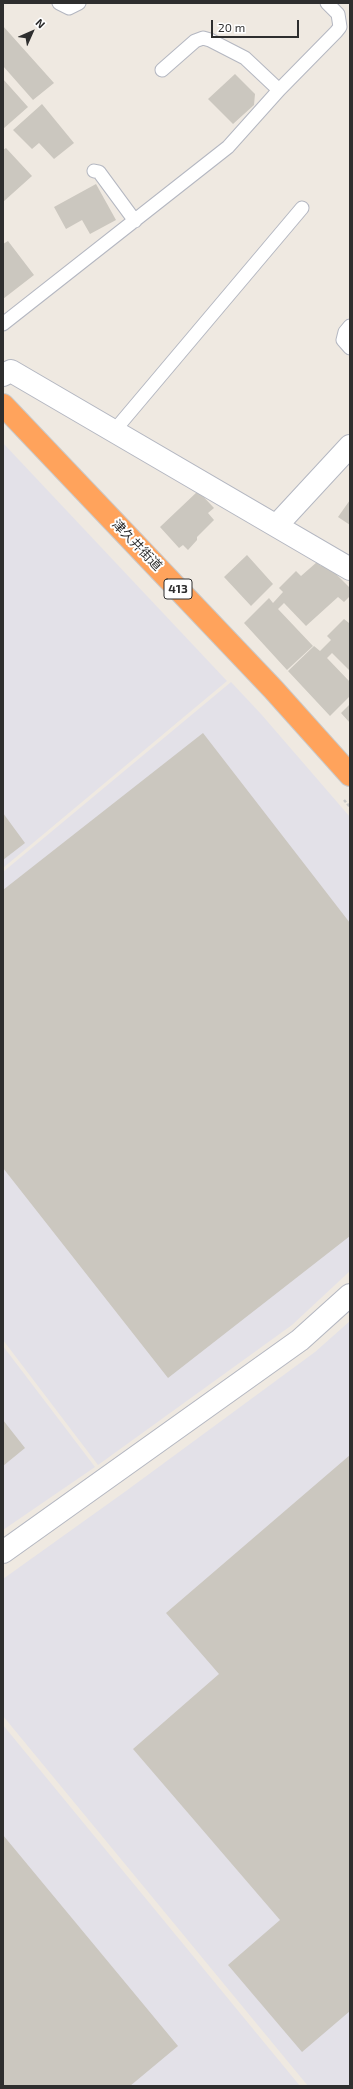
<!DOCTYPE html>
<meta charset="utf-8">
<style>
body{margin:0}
#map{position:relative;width:353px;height:2089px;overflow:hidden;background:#efe9e1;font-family:"Exo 2",sans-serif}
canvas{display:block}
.frame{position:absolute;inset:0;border:4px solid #2e2e2e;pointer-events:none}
.north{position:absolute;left:12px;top:12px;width:40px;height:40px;-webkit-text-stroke:3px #fff;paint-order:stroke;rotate:45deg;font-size:11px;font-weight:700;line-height:16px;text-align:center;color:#2e2e2e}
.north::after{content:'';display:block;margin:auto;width:14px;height:18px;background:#2e2e2e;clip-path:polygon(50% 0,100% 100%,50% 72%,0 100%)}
.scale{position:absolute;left:211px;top:20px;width:88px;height:18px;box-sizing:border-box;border:2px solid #2e2e2e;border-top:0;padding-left:5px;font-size:12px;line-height:14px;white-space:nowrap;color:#2e2e2e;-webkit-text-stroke:3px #fff;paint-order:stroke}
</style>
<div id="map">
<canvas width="353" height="2089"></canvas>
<div class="frame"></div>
<div class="north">N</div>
<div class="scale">20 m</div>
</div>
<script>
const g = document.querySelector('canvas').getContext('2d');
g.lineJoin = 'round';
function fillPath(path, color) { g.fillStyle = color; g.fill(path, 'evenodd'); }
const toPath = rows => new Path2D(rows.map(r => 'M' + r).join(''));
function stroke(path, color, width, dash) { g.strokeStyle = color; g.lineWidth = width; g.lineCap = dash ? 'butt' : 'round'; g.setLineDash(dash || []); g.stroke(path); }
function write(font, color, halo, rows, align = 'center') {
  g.font = font + ' "Exo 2","Noto Sans JP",sans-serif'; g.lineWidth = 4; g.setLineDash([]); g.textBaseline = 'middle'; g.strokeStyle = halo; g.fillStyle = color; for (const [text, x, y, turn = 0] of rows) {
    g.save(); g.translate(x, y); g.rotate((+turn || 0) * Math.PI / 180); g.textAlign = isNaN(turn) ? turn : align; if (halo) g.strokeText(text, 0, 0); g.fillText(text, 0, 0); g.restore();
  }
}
fillPath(toPath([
 [3,443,227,681,3,868],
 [231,682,261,714,350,817,350,1271,292,1325,98,1465,3,1340,3,872],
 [350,1321,350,2086,308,2086,3,1716,3,1579,126,1491,315,1352],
 [3,1346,95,1467,3,1530],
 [3,1725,300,2086,3,2086]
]), '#e3e1e8');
fillPath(toPath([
 [3,26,54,83,33,100,3,66],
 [235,74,255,94,254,105,233,124,208,99],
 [3,79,28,107,3,129],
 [42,104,74,143,54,159,39,143,32,149,13,130],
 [6,148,32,176,3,202,3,150],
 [96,184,116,220,90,234,82,220,66,229,54,207],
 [8,241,34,275,3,299,3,244],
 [198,491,214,508,208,513,214,520,197,537,197,540,188,550,183,545,179,548,160,527],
 [350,500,350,525,338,517],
 [247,555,273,584,251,606,224,577],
 [317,562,321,566,327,565,350,588,350,596,344,602,338,597,306,626,284,603,278,609,313,646,287,670,244,623,269,598,273,603,283,592,279,588,296,571,301,576],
 [344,619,349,623,350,622,350,671,332,653,327,658,350,682,350,696,330,716,288,671,314,646,320,651,331,640,327,636],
 [350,704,350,723,341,713],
 [203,733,350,923,350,1236,168,1378,3,1168,3,890],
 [3,813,25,843,3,860],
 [3,1420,25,1448,3,1466],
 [350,1455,350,2011,302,2052,228,1965,280,1920,133,1749,219,1674,166,1613],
 [3,1835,178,2046,130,2086,3,2086]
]), '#cbc7bf');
const lane = toPath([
 [59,3,69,8,79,3],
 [162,70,195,41,203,38,210,40,245,58,279,90],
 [94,171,99,172,135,221],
 [3,324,228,147,279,90,336,32,340,27,338,14,327,3],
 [350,326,345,332,343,340,350,348],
 [114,431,302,208]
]);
const street = toPath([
 [3,375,11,371,350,569],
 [277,525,350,446]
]);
const secondary = toPath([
 [3,1552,300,1340,350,1295]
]);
const highway = toPath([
 [3,405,273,689,350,775]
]);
stroke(lane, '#b4b7c1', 15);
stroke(street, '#b4b7c1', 24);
stroke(secondary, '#b4b7c1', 24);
stroke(highway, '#c9c9c9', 24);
stroke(toPath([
 [344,800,350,807]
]), '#c9c9c9', 2.5, [3, 2]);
stroke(lane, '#fff', 13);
stroke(street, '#fff', 22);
stroke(secondary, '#fff', 22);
stroke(highway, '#ffa35c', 22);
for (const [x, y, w] of [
 [178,589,28]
]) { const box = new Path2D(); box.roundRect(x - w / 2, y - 10, w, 20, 3); g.fillStyle = '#fff'; g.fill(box); stroke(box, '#2e2e2e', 1); }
write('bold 12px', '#2e2e2e', null, [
 ["413",178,589]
]);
write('13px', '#2e2e2e', '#fff', [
 ["津久井街道",137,545,46]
]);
</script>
